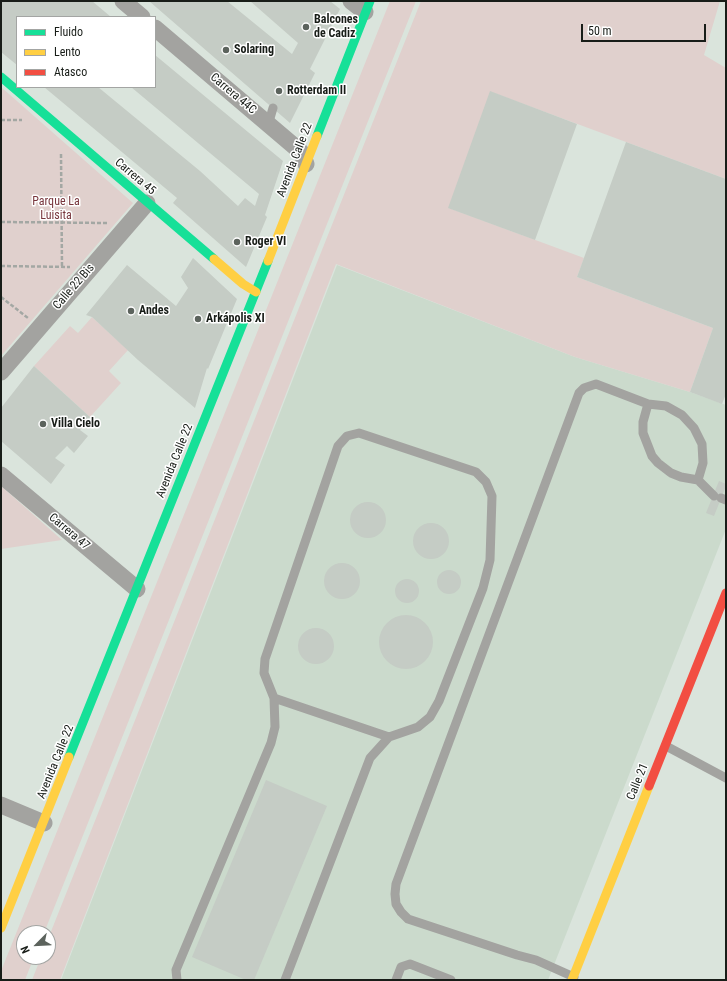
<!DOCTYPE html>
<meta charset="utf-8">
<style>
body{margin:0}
#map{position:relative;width:727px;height:981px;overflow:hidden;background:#dae4dc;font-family:"Roboto Condensed",sans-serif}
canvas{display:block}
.frame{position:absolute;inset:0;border:2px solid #181d18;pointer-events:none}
.legend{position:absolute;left:16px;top:16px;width:140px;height:72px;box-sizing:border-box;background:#fff;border:1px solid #a3a5a3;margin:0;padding:5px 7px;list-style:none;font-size:12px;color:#181d18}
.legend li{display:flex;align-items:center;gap:8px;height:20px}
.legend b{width:20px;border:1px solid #a3a5a3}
.north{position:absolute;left:16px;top:925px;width:40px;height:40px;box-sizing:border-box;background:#fff;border:1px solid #a3a5a3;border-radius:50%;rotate:246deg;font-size:11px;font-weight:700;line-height:16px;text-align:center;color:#181d18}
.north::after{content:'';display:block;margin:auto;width:14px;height:18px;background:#5c635d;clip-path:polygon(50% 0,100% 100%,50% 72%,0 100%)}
.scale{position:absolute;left:581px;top:24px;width:125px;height:18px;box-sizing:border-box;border:2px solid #181d18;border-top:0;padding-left:5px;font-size:12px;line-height:14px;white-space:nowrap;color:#181d18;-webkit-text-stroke:3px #fff;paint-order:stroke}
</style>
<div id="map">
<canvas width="727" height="981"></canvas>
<div class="frame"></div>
<ul class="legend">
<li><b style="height:5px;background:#16e098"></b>Fluido</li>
<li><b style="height:5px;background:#ffcf43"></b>Lento</li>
<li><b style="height:5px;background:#f24e42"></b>Atasco</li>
</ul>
<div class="north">N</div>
<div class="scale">50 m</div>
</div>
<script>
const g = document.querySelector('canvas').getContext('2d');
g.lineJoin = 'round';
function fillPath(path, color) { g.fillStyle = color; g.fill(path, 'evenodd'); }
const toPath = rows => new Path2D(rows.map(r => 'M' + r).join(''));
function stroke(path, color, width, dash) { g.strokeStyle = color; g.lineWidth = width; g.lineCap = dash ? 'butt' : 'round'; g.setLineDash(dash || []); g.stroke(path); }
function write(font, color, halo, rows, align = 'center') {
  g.font = font + ' "Roboto Condensed",sans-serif'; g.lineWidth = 3; g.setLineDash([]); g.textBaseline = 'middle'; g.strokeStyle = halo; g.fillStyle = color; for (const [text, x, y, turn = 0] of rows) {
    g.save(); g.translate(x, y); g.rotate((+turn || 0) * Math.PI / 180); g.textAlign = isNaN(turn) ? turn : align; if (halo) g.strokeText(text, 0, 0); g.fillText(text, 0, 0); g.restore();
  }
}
fillPath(toPath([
 [337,265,575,357,690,392,726,405,726,529,548,980,61,980]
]), '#cbdacc');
fillPath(toPath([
 [390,1,416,1,44,933,24,933,24,957,34,957,25,980,1,980,1,971],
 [421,1,720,1,704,55,726,68,726,179,491,92,449,208,584,258,577,277,713,328,690,392,575,357,336,264,60,980,32,980,41,957,48,957,48,939],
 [1,87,133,203,1,356],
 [92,317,128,350,109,371,121,383,90,417,34,366,70,326,78,333],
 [1,486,62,540,1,549]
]), '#e0d0cd');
fillPath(toPath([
 [1,1,92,1,111,17,17,17,17,65,1,52],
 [149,1,227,1,292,54,298,43,250,1,330,1,340,9,310,69,315,73,290,123],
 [155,55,283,161,265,215,267,217,246,267,173,203,177,198,44,87,98,87,200,171,238,206,245,198,255,206,259,194,131,87,155,87],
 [490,91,577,124,535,240,448,208],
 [626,142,726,179,726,394,722,404,690,392,713,328,577,277],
 [193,258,237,299,208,369,207,368,195,408,138,360,92,317,86,315,127,265,176,306,188,288,181,277],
 [34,366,90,417,80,430,88,436,74,453,67,446,55,458,65,465,51,484,1,441,1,408],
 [719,481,726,484,726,486,714,516,706,513],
 '350 520a18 18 0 1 1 36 0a18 18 0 1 1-36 0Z',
 '413 541a18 18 0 1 1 36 0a18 18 0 1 1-36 0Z',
 '324 581a18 18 0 1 1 36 0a18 18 0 1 1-36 0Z',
 '437 582a12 12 0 1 1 24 0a12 12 0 1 1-24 0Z',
 '395 591a12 12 0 1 1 24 0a12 12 0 1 1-24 0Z',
 '379 642a27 27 0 1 1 54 0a27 27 0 1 1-54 0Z',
 '298 646a18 18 0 1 1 36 0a18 18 0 1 1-36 0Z',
 [266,780,327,806,254,980,246,980,192,957]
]), '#c5ccc5');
stroke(toPath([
 [1,120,22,120],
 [61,154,62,267],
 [1,222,108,223],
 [1,266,70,267],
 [1,297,28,318]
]), '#a3a7a3', 2.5, [4, 2]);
stroke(toPath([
 [268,125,273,108],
 [648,404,643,422,643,433,652,456,658,463,671,473,681,477,698,480,714,496],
 [721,498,726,500],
 [274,698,389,737],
 [666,746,726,778],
 [574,977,536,960,517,955,408,919,401,912,396,904,395,894,396,884,579,393,584,388,596,384,648,404,666,406,682,415,694,428,702,444,703,463,698,480],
 [177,980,176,970,271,743,275,727,274,698,264,673,265,659,338,446,347,436,359,433,476,472,486,482,492,496,490,560,483,588,439,701,430,717,418,727,389,737,370,758,285,980],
 [396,980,401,967,410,964,451,980]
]), '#a3a3a0', 9);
stroke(toPath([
 [123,1,142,17],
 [351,1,365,12],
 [155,28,301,152,306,164],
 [1,372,147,203],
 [1,475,137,589],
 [1,805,44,823]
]), '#a3a3a0', 17);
stroke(toPath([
 [1,77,214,259],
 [317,136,370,1],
 [69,757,268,261]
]), '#16e098', 9);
stroke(toPath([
 [214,259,243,284,256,292],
 [268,261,317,136],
 [1,928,69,757],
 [572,980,649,786]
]), '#ffcf43', 9);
stroke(toPath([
 [649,786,726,593]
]), '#f24e42', 9);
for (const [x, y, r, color] of [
 [306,27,4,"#5c635d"],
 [226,50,4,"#5c635d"],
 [279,91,4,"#5c635d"],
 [237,242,4,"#5c635d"],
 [131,311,4,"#5c635d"],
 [198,319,4,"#5c635d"],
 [43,424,4,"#5c635d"]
]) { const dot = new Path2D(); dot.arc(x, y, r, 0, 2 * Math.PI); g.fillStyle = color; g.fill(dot); stroke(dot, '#fff', 1.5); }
write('bold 12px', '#181d18', '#fff', [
 ["Balcones",314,20],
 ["de Cadiz",314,34],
 ["Solaring",234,50],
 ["Rotterdam II",287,91],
 ["Roger VI",245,242],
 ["Andes",139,311],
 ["Arkápolis XI",206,319],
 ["Villa Cielo",51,424]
], 'left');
write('12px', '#181d18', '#fff', [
 ["Carrera 44C",233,94,40],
 ["Avenida Calle 22",295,160,-69],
 ["Carrera 45",135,177,40],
 ["Calle 22 Bis",74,287,-49],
 ["Avenida Calle 22",175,461,-68],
 ["Carrera 47",69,532,40],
 ["Avenida Calle 22",56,762,-68],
 ["Calle 21",638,782,-68]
]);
write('12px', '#77353c', '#fff', [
 ["Parque La",56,202],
 ["Luisita",56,216]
]);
</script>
